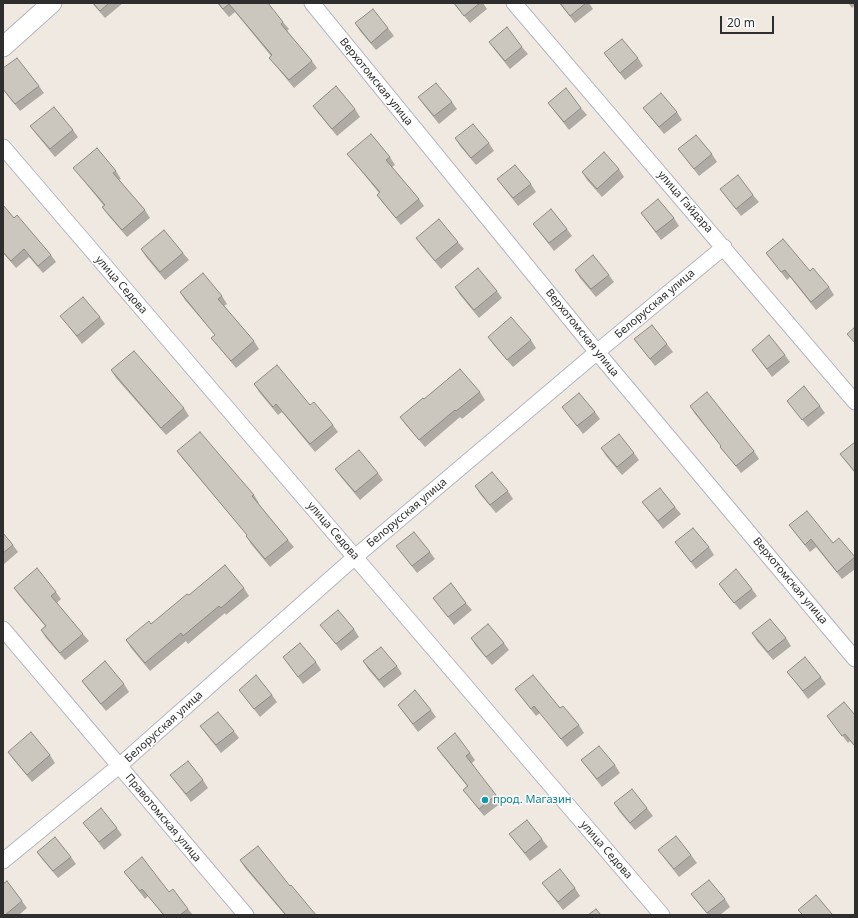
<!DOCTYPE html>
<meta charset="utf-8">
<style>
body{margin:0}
#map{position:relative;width:858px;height:918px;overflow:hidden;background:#efe9e1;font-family:"Noto Sans",sans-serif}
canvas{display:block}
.frame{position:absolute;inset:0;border:4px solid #2e2e2e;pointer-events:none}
.scale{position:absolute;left:720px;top:16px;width:54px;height:18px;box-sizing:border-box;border:2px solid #2e2e2e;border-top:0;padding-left:5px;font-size:12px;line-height:14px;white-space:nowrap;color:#2e2e2e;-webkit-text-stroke:3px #fff;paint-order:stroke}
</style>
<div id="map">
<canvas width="858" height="918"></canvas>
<div class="frame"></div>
<div class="scale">20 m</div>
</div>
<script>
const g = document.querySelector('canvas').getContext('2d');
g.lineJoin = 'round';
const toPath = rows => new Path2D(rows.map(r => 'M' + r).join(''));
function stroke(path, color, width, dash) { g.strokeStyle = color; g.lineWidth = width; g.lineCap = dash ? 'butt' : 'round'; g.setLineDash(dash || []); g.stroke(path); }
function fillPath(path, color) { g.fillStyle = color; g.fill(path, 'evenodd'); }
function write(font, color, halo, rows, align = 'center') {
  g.font = font + ' "Noto Sans",sans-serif'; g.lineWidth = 3; g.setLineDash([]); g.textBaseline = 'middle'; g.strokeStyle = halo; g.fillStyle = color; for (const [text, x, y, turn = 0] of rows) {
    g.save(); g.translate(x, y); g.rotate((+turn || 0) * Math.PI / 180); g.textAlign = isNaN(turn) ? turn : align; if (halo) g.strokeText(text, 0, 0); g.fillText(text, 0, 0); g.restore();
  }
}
const minor = toPath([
 [312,3,597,352,855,659],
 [514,3,855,402],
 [3,147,662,915],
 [3,629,246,915],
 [3,861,119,766,355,557,597,352,724,247]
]);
const tertiary = toPath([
 [3,47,52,3]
]);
stroke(minor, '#b4b7c1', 17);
stroke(tertiary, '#b4b7c1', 21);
stroke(minor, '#fff', 15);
stroke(tertiary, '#fff', 19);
fillPath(toPath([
 [92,3,123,3,105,18],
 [217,3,257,3,283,22,289,29,287,31,312,61,317,68,294,88,275,65,269,58,271,56,235,12,229,17],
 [453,3,483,3,487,9,470,23],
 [559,3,589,3,593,9,575,23],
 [848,3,855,3,855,5,852,8],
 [355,23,388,28,394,36,376,50,360,31],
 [489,42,522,47,528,54,510,69,494,49],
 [604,53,638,58,643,66,625,80],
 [3,68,39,86,44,93,20,111,3,90],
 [418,97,452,102,457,109,439,124,423,104],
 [548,103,581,108,587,115,569,130],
 [313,106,355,109,360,117,337,136,318,113],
 [643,108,677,112,682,120,664,134],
 [30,126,73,130,78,137,55,157,36,134],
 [455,138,489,143,494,151,476,165,460,146],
 [678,149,712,154,717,162,699,176],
 [347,154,390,157,395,165,392,167,419,199,424,206,401,225,382,202,377,195,379,193,353,161],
 [73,168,116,171,121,179,119,180,145,210,150,218,127,237,108,215,102,207,104,206,79,175],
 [619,169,624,177,602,197,587,180,582,172],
 [497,179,531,184,536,192,518,206],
 [720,189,753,195,759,202,741,216],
 [3,205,14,218,51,255,56,262,43,273,29,257,16,268,3,253],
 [641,213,674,218,679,226,661,240],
 [533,224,567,229,572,236,554,251],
 [416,238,458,242,464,249,441,269,421,245],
 [141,249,183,253,189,260,165,280,146,257],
 [766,253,810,271,829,287,834,295,816,310,790,277,787,280],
 [575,270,609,275,614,282,596,297,580,278],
 [455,287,497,291,502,298,479,318,460,295],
 [180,292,222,296,227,304,224,306,254,341,259,349,236,368,217,345,211,338,215,335,185,300],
 [60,316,100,317,105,324,82,344,66,323],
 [488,337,531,340,536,348,513,367,493,344],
 [634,339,667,344,673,352,655,366],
 [752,350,785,355,790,362,772,377],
 [111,370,184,408,189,416,166,435,116,378],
 [254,384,333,425,338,432,315,452,282,412,278,415,259,392],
 [480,392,485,400,462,419,460,417,425,447,405,424,400,417,424,399],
 [787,401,820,406,825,413,808,427],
 [690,406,754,451,759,459,741,473,726,454,720,447,721,446,695,414],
 [562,407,595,412,600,419,583,434],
 [855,442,855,473,840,454],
 [601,448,634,453,639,460,622,475,606,456],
 [177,451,254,495,259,503,258,503,288,540,294,547,270,567,251,544,246,536,247,535,182,458],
 [335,469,378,473,383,480,360,500,341,477],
 [475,486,508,491,513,499,496,513,480,494],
 [642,502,675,507,681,514,663,529],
 [789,525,833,543,855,557,855,569,842,579,816,547,810,552],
 [3,533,13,545,18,552,3,565],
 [675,542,709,547,714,555,696,569],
 [396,546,430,552,435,559,417,573],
 [719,584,752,589,757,596,740,610,724,591],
 [14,588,56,592,61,599,57,603,83,634,89,641,65,660,46,638,41,630,45,626,19,595],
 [244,588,249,596,226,615,225,613,188,644,186,641,150,671,131,648,126,640,151,624,189,595],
 [433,598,466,603,472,610,454,625],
 [320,625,354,629,359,637,341,651,326,632],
 [752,633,786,638,791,646,773,660,757,641],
 [471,638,504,643,509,650,492,665,476,646],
 [283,657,316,662,321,670,303,684],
 [363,661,397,666,402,674,384,688,368,669],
 [787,672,821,677,826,684,808,699,793,679],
 [82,681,124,684,129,692,106,711,87,688],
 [515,689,579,725,584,733,567,747,540,713,536,716],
 [239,690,272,695,277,702,260,717],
 [398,705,431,710,436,717,418,732],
 [855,715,855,747,850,741,848,743,827,716],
 [200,726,234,731,239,738,221,753,206,734],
 [437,748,470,753,475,760,471,764,496,795,502,802,484,816,463,790,467,786,442,755],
 [8,752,50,755,55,763,32,782,13,759],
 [581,760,615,765,620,773,602,787],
 [170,775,203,780,208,788,191,802],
 [614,803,647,808,653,816,635,830,619,811],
 [83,823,117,828,122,835,104,850,89,830],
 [509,834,542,839,548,847,530,861],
 [658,850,691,855,697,863,679,877],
 [37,852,71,857,76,864,58,878,42,859],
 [240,860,316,915,285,915,245,868],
 [124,872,169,892,188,909,193,915,163,915,148,896,145,899],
 [542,883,575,888,580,896,563,910],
 [691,894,725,899,730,907,720,915,708,915],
 [22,901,27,908,19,915,3,915]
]), '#afaba4');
const building = toPath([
 [93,3,109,3,100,11,93,3],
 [218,3,257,3,258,4,259,3,268,3,283,22,281,24,312,61,289,80,269,58,272,55,229,4,223,9,218,3],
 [454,3,480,3,464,16,454,3],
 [560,3,586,3,570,16,560,3],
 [373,9,388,28,371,43,355,23,373,9],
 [507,27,522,47,505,61,489,42,507,27],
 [622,39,638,58,620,73,604,53,622,39],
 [17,58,39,86,15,104,3,89,3,68,17,58],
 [436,83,452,102,434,116,418,97,436,83],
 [336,86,355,109,332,129,313,106,336,86],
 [566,88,581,108,564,122,548,103,566,88],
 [661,93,677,112,659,127,643,108,661,93],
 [54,107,73,130,50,149,30,126,54,107],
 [473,124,489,143,471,158,455,138,473,124],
 [371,134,390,157,386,160,419,199,396,218,377,195,380,192,347,154,371,134],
 [696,135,712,154,694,169,678,149,696,135],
 [97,148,116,171,113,173,145,210,122,230,102,207,105,205,73,168,97,148],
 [604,152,619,169,597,189,582,172,604,152],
 [515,165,531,184,513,198,497,179,515,165],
 [738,175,753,195,736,209,720,189,738,175],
 [658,199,674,218,656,232,641,213,658,199],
 [3,205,14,218,17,215,51,255,38,266,24,249,11,261,3,252,3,205],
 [551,209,567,229,549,243,533,224,551,209],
 [439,219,458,242,435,261,416,238,439,219],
 [164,230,183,253,160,272,141,249,164,230],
 [783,239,810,271,813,268,829,287,811,302,785,270,781,272,766,253,783,239],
 [593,255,609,275,591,289,575,270,593,255],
 [478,268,497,291,474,310,455,287,478,268],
 [203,273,222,296,218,299,254,341,231,361,211,338,215,335,180,292,203,273],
 [83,297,100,317,77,336,60,316,83,297],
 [511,317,531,340,507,360,488,337,511,317],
 [652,325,667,344,650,359,634,339,652,325],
 [855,327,855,343,847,334,855,327],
 [769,335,785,355,767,369,752,350,769,335],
 [134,351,184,408,161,428,111,370,134,351],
 [277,365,310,405,314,402,333,425,310,444,276,404,273,407,254,384,277,365],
 [460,369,480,392,456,411,455,410,419,440,400,417,423,398,424,399,460,369],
 [804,386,820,406,802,420,787,401,804,386],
 [707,392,754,451,736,466,720,447,721,446,690,406,707,392],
 [579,393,595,412,577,426,562,407,579,393],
 [200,432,254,495,252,496,288,540,265,559,246,536,247,535,177,451,200,432],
 [619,434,634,453,617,467,601,448,619,434],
 [855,442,855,472,840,454,855,442],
 [359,450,378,473,355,492,335,469,359,450],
 [492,472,508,491,490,505,475,486,492,472],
 [660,488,675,507,658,521,642,502,660,488],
 [807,511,833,543,839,538,855,557,837,572,811,539,805,545,789,525,807,511],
 [693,528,709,547,691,562,675,542,693,528],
 [414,532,430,552,412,566,396,546,414,532],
 [3,533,13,545,3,553,3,533],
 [225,565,244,588,221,608,219,606,183,636,181,633,145,663,126,640,149,621,151,624,187,594,189,595,225,565],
 [37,568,56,592,51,596,83,634,60,653,41,630,46,626,14,588,37,568],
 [736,569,752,589,734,603,719,584,736,569],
 [451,583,466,603,448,617,433,598,451,583],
 [338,610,354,629,336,644,320,625,338,610],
 [770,619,786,638,768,652,752,633,770,619],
 [488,624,504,643,486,657,471,638,488,624],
 [300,643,316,662,298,677,283,657,300,643],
 [381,647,397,666,379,680,363,661,381,647],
 [805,657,821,677,803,691,787,672,805,657],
 [105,661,124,684,101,704,82,681,105,661],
 [256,675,272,695,254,709,239,690,256,675],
 [533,675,560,708,563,706,579,725,561,739,534,706,531,709,515,689,533,675],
 [415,690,431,710,413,724,398,705,415,690],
 [844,702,855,715,855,746,845,734,842,736,827,716,844,702],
 [218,712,234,731,216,745,200,726,218,712],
 [31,732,50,755,27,775,8,752,31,732],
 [455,733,470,753,466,756,496,795,479,809,463,790,468,786,437,748,455,733],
 [599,746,615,765,597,779,581,760,599,746],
 [188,761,203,780,186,794,170,775,188,761],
 [632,789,647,808,630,823,614,803,632,789],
 [101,808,117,828,99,842,83,823,101,808],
 [527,820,542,839,525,853,509,834,527,820],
 [676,836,691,855,674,869,658,850,676,836],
 [55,837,71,857,53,871,37,852,55,837],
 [258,846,290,886,291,885,316,915,286,915,240,860,258,846],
 [142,857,169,892,173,889,188,909,180,915,164,915,142,889,140,891,124,872,142,857],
 [560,869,575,888,558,902,542,883,560,869],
 [709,880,725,899,707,913,691,894,709,880],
 [7,881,22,901,5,915,3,915,3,884,7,881],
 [816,895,832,914,831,915,803,915,798,910,816,895],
 [596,909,601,915,588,915,596,909]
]);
fillPath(building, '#cbc7bf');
stroke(building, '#8e8b86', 1);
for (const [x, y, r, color] of [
 [485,800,4,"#0f9aa8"]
]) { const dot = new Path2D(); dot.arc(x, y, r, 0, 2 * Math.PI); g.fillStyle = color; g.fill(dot); stroke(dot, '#fff', 1.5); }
write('11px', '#2e2e2e', '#fff', [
 ["Верхотомская улица",376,82,51],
 ["улица Гайдара",685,202,49],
 ["улица Седова",121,285,49],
 ["Белорусская улица",655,304,-40],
 ["Верхотомская улица",582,333,51],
 ["Белорусская улица",407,513,-40],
 ["улица Седова",333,531,49],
 ["Верхотомская улица",790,581,50],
 ["Белорусская улица",164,727,-42],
 ["Правотомская улица",163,818,50],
 ["улица Седова",606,850,49]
]);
write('11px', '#0d838f', '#fff', [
 ["прод. Магазин",493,800]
], 'left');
</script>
